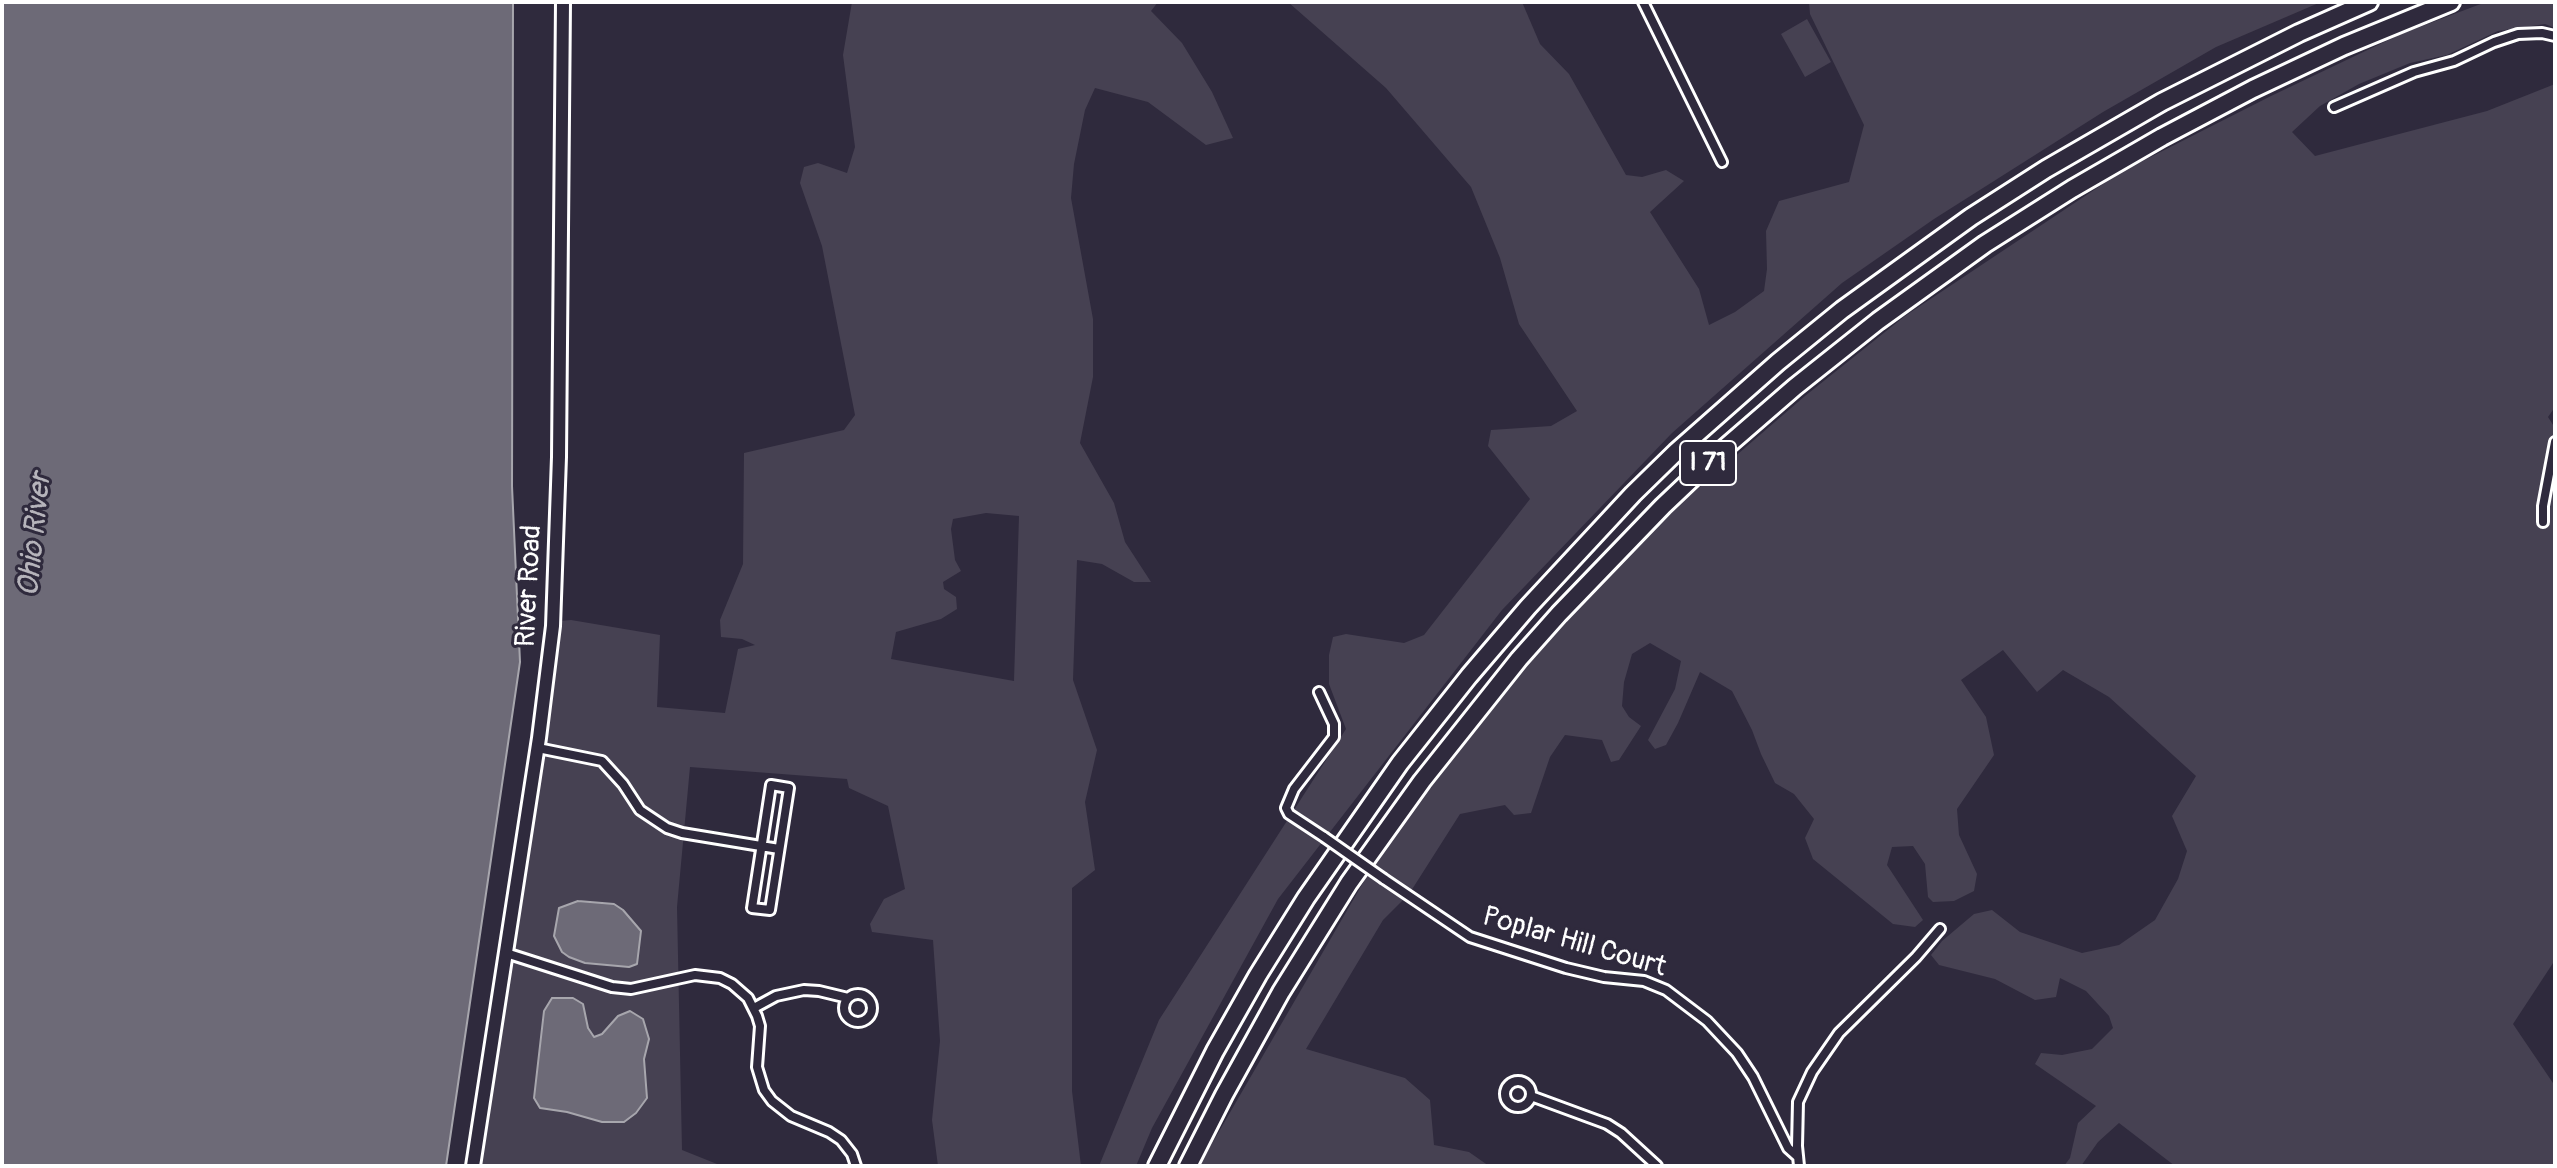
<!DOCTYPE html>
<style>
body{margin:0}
#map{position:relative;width:2557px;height:1168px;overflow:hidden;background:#2f2a3d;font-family:Pangolin,sans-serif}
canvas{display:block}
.frame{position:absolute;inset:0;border:4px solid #fff;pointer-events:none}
</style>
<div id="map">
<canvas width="2557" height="1168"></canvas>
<div class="frame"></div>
</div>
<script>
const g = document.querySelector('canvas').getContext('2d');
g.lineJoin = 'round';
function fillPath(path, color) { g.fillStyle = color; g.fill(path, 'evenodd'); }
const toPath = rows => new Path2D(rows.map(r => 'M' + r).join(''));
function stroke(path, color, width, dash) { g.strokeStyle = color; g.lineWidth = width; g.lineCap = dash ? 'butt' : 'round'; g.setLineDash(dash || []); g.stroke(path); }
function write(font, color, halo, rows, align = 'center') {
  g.font = font + ' Pangolin,sans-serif'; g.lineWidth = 6; g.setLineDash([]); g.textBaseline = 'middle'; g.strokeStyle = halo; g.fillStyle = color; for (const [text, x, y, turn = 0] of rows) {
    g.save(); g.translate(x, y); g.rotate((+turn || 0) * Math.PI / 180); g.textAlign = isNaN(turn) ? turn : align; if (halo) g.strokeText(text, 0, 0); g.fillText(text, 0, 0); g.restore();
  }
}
fillPath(toPath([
 [852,2,1158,2,1151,11,1182,43,1212,92,1233,138,1206,145,1148,102,1095,88,1085,110,1074,164,1071,198,1093,319,1093,377,1080,443,1114,503,1125,542,1151,582,1134,582,1102,564,1077,560,1073,680,1097,750,1085,802,1095,870,1072,888,1072,1091,1081,1166,938,1166,932,1120,940,1041,933,940,872,932,870,924,884,899,905,889,888,806,849,788,847,779,690,767,677,907,682,1150,722,1166,479,1166,552,698,558,625,560,621,571,620,660,635,657,707,725,713,738,649,755,645,742,639,721,637,720,620,743,564,744,453,844,430,855,415,822,246,800,183,804,167,818,163,847,173,855,147,843,55],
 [986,513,1019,516,1014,681,891,659,896,632,941,619,957,609,956,597,944,589,943,582,961,571,955,560,951,529,953,519],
 [1288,2,1522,2,1540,44,1569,74,1626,175,1642,177,1666,170,1684,181,1650,212,1699,289,1709,325,1735,312,1764,291,1767,269,1766,231,1779,201,1849,182,1864,125,1810,14,1809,2,2321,2,2216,47,2103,112,1934,219,1842,283,1672,433,1502,610,1278,899,1152,1128,1136,1166,1099,1166,1159,1020,1346,729,1329,684,1329,655,1333,637,1346,634,1404,643,1424,635,1530,499,1488,446,1491,430,1551,426,1577,411,1519,324,1500,258,1471,187,1386,88],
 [2486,2,2555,2,2555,28,2545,24,2498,31,2447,55,2410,63,2359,84,2320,106,2292,132,2315,156,2487,111,2555,84,2555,407,2548,417,2555,428,2555,960,2513,1024,2555,1086,2555,1166,2175,1166,2119,1123,2098,1142,2081,1166,2064,1166,2070,1158,2078,1123,2096,1106,2035,1064,2041,1053,2062,1055,2092,1049,2113,1028,2109,1016,2086,991,2060,978,2056,997,2035,1000,1995,979,1939,965,1931,955,1942,941,1974,914,1992,910,2020,932,2082,953,2119,945,2155,920,2178,879,2187,851,2172,816,2196,776,2109,697,2063,670,2037,692,2003,650,1961,680,1986,717,1994,755,1957,809,1959,835,1977,874,1974,891,1954,901,1933,902,1928,897,1925,864,1913,846,1892,847,1887,865,1923,920,1915,927,1893,924,1813,859,1805,838,1814,819,1794,794,1775,783,1761,754,1752,730,1732,691,1700,672,1678,723,1666,745,1655,749,1648,740,1675,689,1681,661,1650,643,1632,654,1624,682,1622,706,1629,717,1641,726,1619,760,1611,762,1602,740,1565,735,1550,757,1531,813,1514,815,1505,805,1460,814,1411,891,1372,865,1512,679,1666,516,1805,396,1905,316,2121,172,2271,96,2401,34],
 [1807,19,1831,62,1805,77,1781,34],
 [1367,876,1403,900,1383,920,1306,1049,1405,1078,1430,1100,1434,1145,1469,1152,1489,1166,1199,1166]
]), '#464152');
const water = toPath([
 [2,2,513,2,512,486,520,662,446,1166,2,1166,2,2],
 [578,901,614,904,623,910,641,931,637,964,629,967,585,963,569,957,562,952,554,936,559,908,578,901],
 [552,998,573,998,583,1004,588,1028,594,1037,602,1034,618,1016,630,1011,643,1019,649,1039,644,1059,647,1098,636,1113,624,1122,602,1122,567,1112,540,1108,534,1098,544,1011,552,998]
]);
fillPath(water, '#6d6a77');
stroke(water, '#a7a6ad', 2);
const street = toPath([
 [1643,2,1722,162],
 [2334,107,2414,72,2454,61,2494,42,2518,34,2542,33,2555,36],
 [2543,522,2543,506,2555,442],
 [1319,692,1334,724,1334,737,1294,789,1286,808,1289,814,1324,837],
 [538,748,602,761,623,784,640,810,667,828,682,833,779,849],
 [771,785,789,788,770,910,752,908,771,785],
 [1384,879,1470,937,1566,968,1604,977,1644,981,1666,990,1707,1021,1737,1053,1753,1077,1788,1148,1798,1157],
 [506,953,612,987,631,989,695,975,720,978,732,984,748,998,757,1016,760,1026,757,1067,764,1090,772,1101,791,1116,829,1132,841,1140,852,1154,856,1166],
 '844 1008a14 14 0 1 1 28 0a14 14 0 1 1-28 0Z',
 [754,1008,776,996,804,990,819,991,848,998],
 '1505 1094a13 13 0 1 1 26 0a13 13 0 1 1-26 0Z',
 [1531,1096,1607,1124,1621,1133,1657,1166],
 [1799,1166,1797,1146,1798,1102,1812,1072,1839,1033,1916,957,1940,929]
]);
const secondary = toPath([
 [473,1166,539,738,553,626,559,457,563,2]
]);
const highway = toPath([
 [1157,1166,1215,1051,1258,975,1306,898,1400,763,1469,676,1528,607,1633,494,1676,452,1778,362,1842,310,1971,217,2046,169,2162,102,2299,33,2369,2],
 [1188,1166,1224,1095,1281,992,1349,883,1422,781,1519,659,1559,614,1663,506,1720,452,1795,387,1878,321,1985,244,2072,189,2162,137,2253,89,2344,46,2451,2]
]);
stroke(street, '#fff', 14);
stroke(secondary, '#fff', 18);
stroke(highway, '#fff', 22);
stroke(street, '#2f2a3d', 8);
stroke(secondary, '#2f2a3d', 12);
stroke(highway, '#2f2a3d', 16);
const streetBridge = toPath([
 [1324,837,1384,879]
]);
stroke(streetBridge, '#fff', 14, []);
stroke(streetBridge, '#2f2a3d', 8);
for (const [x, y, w] of [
 [1708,463,56]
]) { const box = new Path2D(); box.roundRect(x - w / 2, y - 22, w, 44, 6); g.fillStyle = '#2f2a3d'; g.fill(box); stroke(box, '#fff', 2); }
write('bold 26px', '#fff', null, [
 ["I 71",1708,463]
]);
write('28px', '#fff', '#2f2a3d', [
 ["River Road",530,586,-87],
 ["Poplar Hill Court",1574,943,16]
]);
write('italic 30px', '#b6b4bb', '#2f2a3d', [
 ["Ohio River",36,535,-84]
]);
</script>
